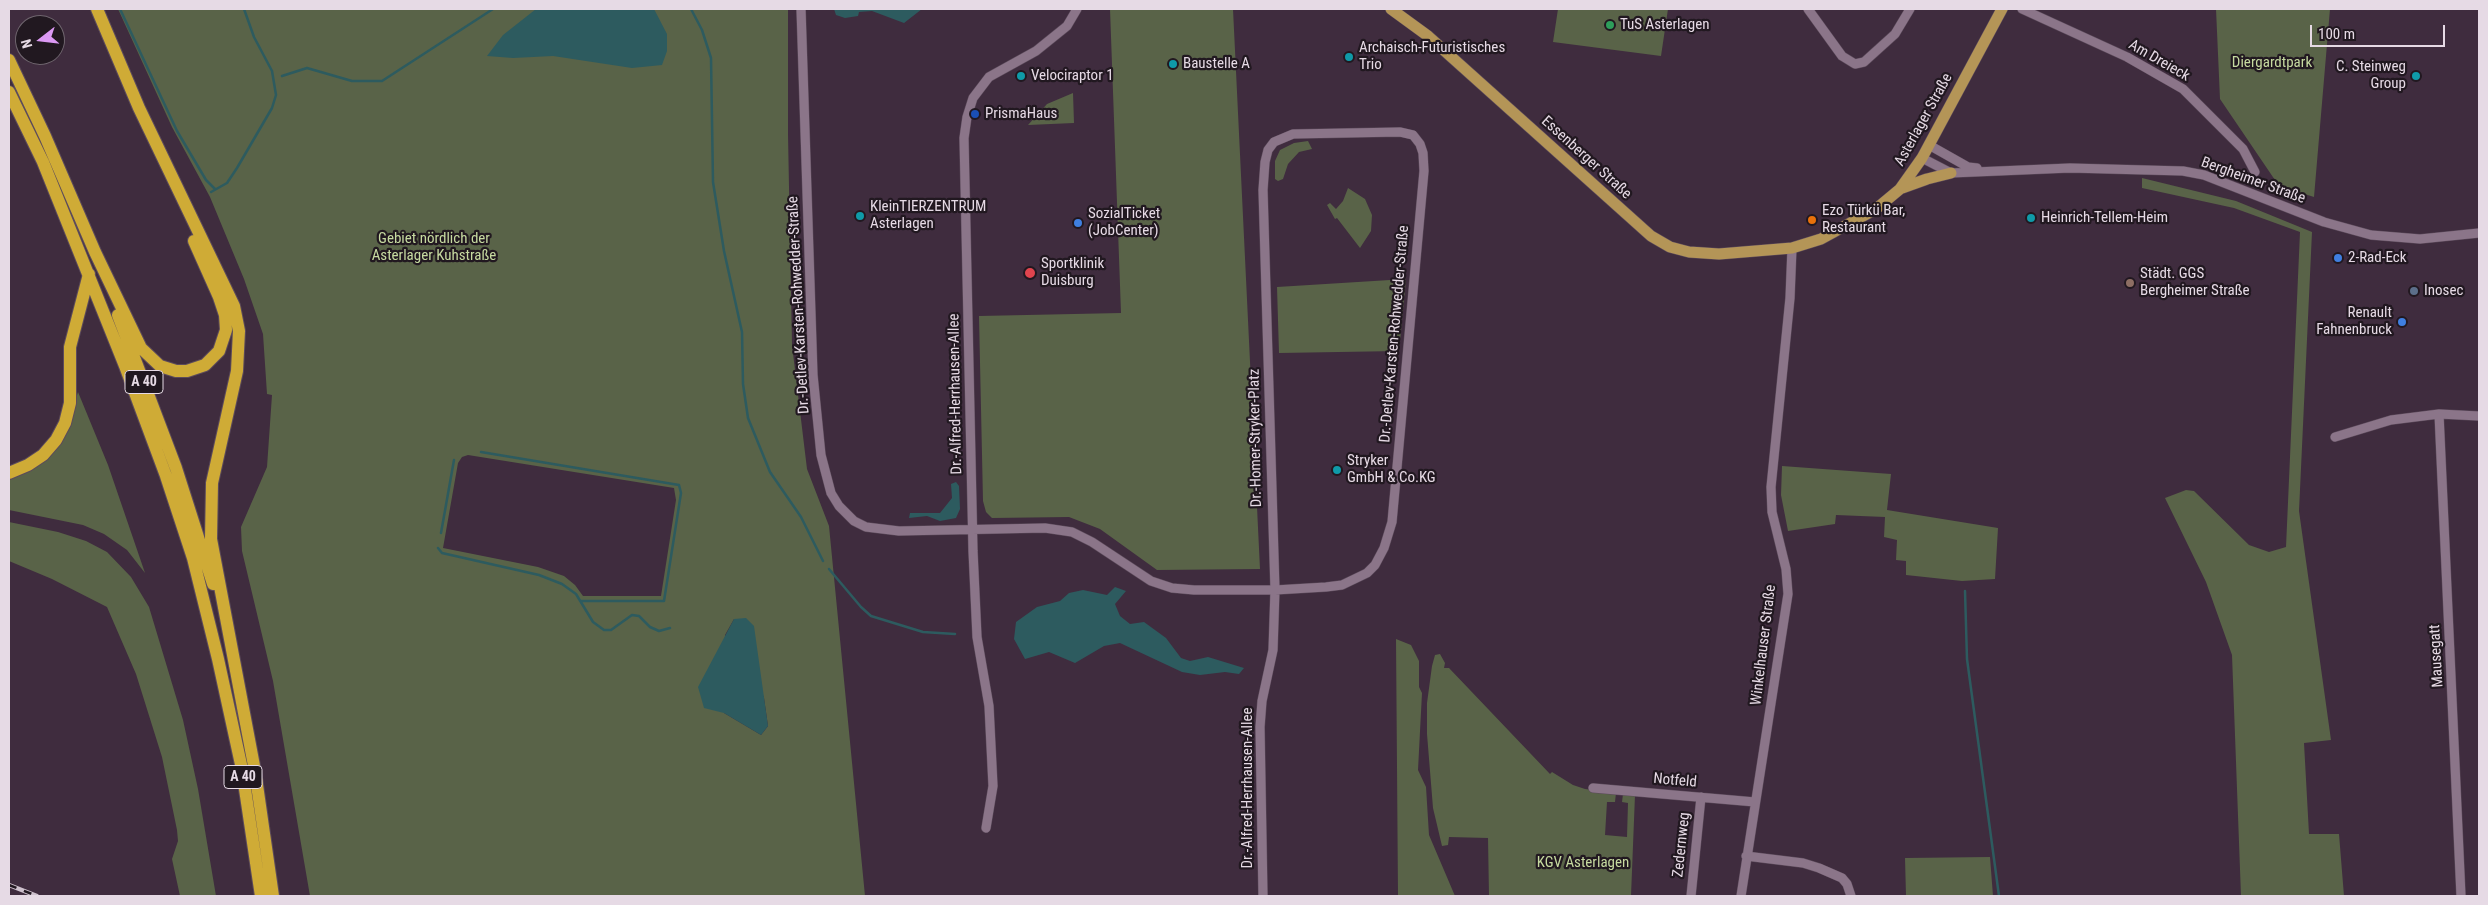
<!DOCTYPE html>
<meta charset="utf-8">
<style>
body{margin:0}
#map{position:relative;width:2488px;height:905px;overflow:hidden;background:#3f2c3e;font-family:"Roboto Condensed",sans-serif}
canvas{display:block}
.frame{position:absolute;inset:0;border:10px solid #e6dae5;pointer-events:none}
.north{position:absolute;left:15px;top:15px;width:50px;height:50px;box-sizing:border-box;background:#211820;border:1px solid #70666f;border-radius:50%;rotate:254deg;font-size:14px;font-weight:700;line-height:20px;text-align:center;color:#e6dae5}
.north::after{content:'';display:block;margin:auto;width:18px;height:22px;background:#dc99f4;clip-path:polygon(50% 0,100% 100%,50% 72%,0 100%)}
.scale{position:absolute;left:2310px;top:25px;width:135px;height:22px;box-sizing:border-box;border:2px solid #e6dae5;border-top:0;padding-left:6px;font-size:15px;line-height:18px;white-space:nowrap;color:#e6dae5;-webkit-text-stroke:4px #211820;paint-order:stroke}
</style>
<div id="map">
<canvas width="2488" height="905"></canvas>
<div class="frame"></div>
<div class="north">N</div>
<div class="scale">100 m</div>
</div>
<script>
const g = document.querySelector('canvas').getContext('2d');
g.lineJoin = 'round';
function fillPath(path, color) { g.fillStyle = color; g.fill(path, 'evenodd'); }
const toPath = rows => new Path2D(rows.map(r => 'M' + r).join(''));
function stroke(path, color, width, dash) { g.strokeStyle = color; g.lineWidth = width; g.lineCap = dash ? 'butt' : 'round'; g.setLineDash(dash || []); g.stroke(path); }
function write(font, color, halo, rows, align = 'center') {
  g.font = font + ' "Roboto Condensed",sans-serif'; g.lineWidth = 4.5; g.setLineDash([]); g.textBaseline = 'middle'; g.strokeStyle = halo; g.fillStyle = color; for (const [text, x, y, turn = 0] of rows) {
    g.save(); g.translate(x, y); g.rotate((+turn || 0) * Math.PI / 180); g.textAlign = isNaN(turn) ? turn : align; if (halo) g.strokeText(text, 0, 0); g.fillText(text, 0, 0); g.restore();
  }
}
fillPath(toPath([
 [118,9,788,9,788,134,792,345,807,469,829,526,865,896,310,896,273,681,242,551,241,527,267,467,272,395,267,394,263,334,244,279,210,197,172,127],
 [468,455,674,488,676,500,661,596,583,596,575,585,564,576,538,567,443,548,458,463,462,457],
 [734,619,764,698,768,726,761,735,724,713,725,635],
 [1110,9,1233,9,1260,569,1157,570,1100,529,1069,517,992,518,986,512,983,501,979,316,1121,313],
 [1558,9,1668,9,1661,56,1553,42],
 [2216,9,2330,9,2314,197,2279,186,2220,99],
 [1073,93,1074,123,1028,125,1047,104],
 [1308,141,1312,149,1299,152,1288,164,1283,179,1278,181,1275,179,1275,161,1280,150,1294,143],
 [2142,178,2236,201,2312,232,2299,511,2331,740,2304,743,2309,834,2339,834,2344,896,2241,896,2232,655,2206,582,2165,498,2186,490,2194,491,2249,545,2269,552,2286,547,2300,232,2234,208,2142,188],
 [1348,188,1365,199,1372,215,1371,231,1360,248,1337,218,1335,219,1327,205,1330,203,1336,209,1343,201],
 [1406,279,1399,351,1279,353,1277,287],
 [78,392,108,465,145,573,127,550,104,534,83,525,9,510,9,477,35,464,73,408],
 [1782,466,1891,474,1887,510,1998,528,1995,579,1962,581,1906,575,1906,561,1896,560,1897,540,1884,537,1885,517,1836,515,1835,524,1788,531,1781,495],
 [9,522,58,532,86,541,107,552,131,577,149,607,183,720,198,789,216,896,180,896,172,859,178,841,177,830,162,757,136,674,107,607,52,579,9,561],
 [1396,639,1411,645,1419,661,1419,687,1422,693,1418,770,1426,787,1429,835,1455,896,1398,896],
 [1440,654,1445,663,1444,668,1449,668,1550,774,1552,772,1573,785,1585,789,1616,793,1615,802,1607,802,1605,835,1627,837,1628,803,1622,802,1623,794,1635,795,1631,896,1489,896,1488,838,1449,837,1448,845,1442,846,1433,808,1427,734,1427,703,1432,666,1435,655],
 [1990,857,1993,896,1906,896,1905,858]
]), '#596348');
fillPath(toPath([
 [536,9,654,9,667,34,667,51,662,65,632,68,553,56,513,58,487,56,503,35],
 [834,9,922,9,904,23,872,11,859,12,858,16,845,18,836,15],
 [956,482,959,486,960,509,956,518,940,521,927,516,909,518,910,513,940,513,952,498,951,484],
 [1115,587,1126,591,1115,604,1120,616,1130,624,1144,622,1166,638,1181,658,1190,661,1208,657,1244,668,1239,674,1225,672,1200,675,1182,672,1120,643,1104,646,1075,663,1049,652,1025,659,1014,639,1016,622,1037,607,1060,601,1069,593,1083,590,1107,595],
 [746,618,754,626,768,726,761,735,724,713,704,708,698,687,734,619]
]), '#2d5b5f');
stroke(toPath([
 [120,9,177,131,206,180,215,189],
 [691,9,702,30,711,58,713,182,724,251,742,332,743,384,748,418,770,472,801,517,823,561],
 [282,76,307,68,352,81,382,81,493,9],
 [211,192,227,183,237,168,272,108,276,95,272,71,254,37,244,9],
 [481,452,679,485,681,493,664,601,581,601],
 [441,533,454,460],
 [438,548,442,553,539,575,562,584,576,594,593,622,604,630,611,630,632,615,639,616,650,627,659,631,670,628],
 [829,569,861,607,871,616,923,632,955,634],
 [1965,591,1967,659,1999,896]
]), '#2d5b5f', 2.5);
const minor = toPath([
 [801,9,813,375,821,455,831,493,839,506,854,521,866,527,899,531,1045,528,1072,532,1092,542,1151,581,1172,588,1194,590,1275,590,1326,587,1342,585,1367,573,1375,565,1384,548,1392,522,1424,171,1423,153,1420,144,1413,135,1400,132,1293,134,1274,142,1268,150,1265,162,1263,190,1275,590,1273,650,1262,701,1260,727,1263,896],
 [1808,9,1842,56,1855,64,1864,62,1895,34,1910,9],
 [2022,9,2127,57,2183,89,2243,149,2255,172],
 [1929,145,1968,167,1977,168],
 [1922,158,1951,173,2070,168,2183,171,2204,175,2324,222,2371,235,2420,239,2479,233],
 [2439,414,2461,896],
 [2335,437,2391,420,2439,414,2479,416],
 [1593,788,1755,802],
 [986,828,993,786,989,706,977,637,973,551,964,138,967,117,973,98,989,77,1036,51,1067,26,1077,9],
 [1746,856,1803,863,1819,868,1842,878,1847,884,1851,896],
 [1691,896,1701,797],
 [1741,896,1788,594,1786,569,1772,512,1771,487,1790,298,1792,248]
]);
const major = toPath([
 [1391,9,1428,36,1651,236,1670,247,1689,252,1719,254,1792,248,1821,239,1876,209,1900,189,1922,158,2002,9],
 [1902,188,1927,179,1951,173]
]);
const highway = toPath([
 [97,9,139,108,234,306,239,331,237,371,212,483,211,539,255,771,273,896],
 [9,60,45,136,95,252,141,348,160,366,176,371,187,371,205,365,219,351,226,330,225,315,219,297,194,241],
 [9,92,43,162,125,366,166,476,193,558,218,659,242,769,261,896],
 [118,315,176,468,213,584],
 [9,473,28,465,43,455,56,440,65,423,70,403,70,347,89,274]
]);
stroke(minor, '#5c4b5b', 10);
stroke(major, '#5c4b5b', 12);
stroke(highway, '#5c4b5b', 14);
stroke(minor, '#8b7589', 9);
stroke(major, '#b49557', 11);
stroke(highway, '#cfab36', 12);
const rail = toPath([
 [9,885,37,896]
]);
stroke(rail, '#cec1cd', 4.5);
stroke(rail, '#211820', 2.5, [8]);
for (const [x, y, r, color] of [
 [1610,25,5,"#2e9e5b"],
 [1349,57,5,"#0f9aa8"],
 [1173,64,5,"#0f9aa8"],
 [1021,76,5,"#0f9aa8"],
 [2416,76,5,"#0f9aa8"],
 [975,114,5,"#1a4fb4"],
 [860,216,5,"#0f9aa8"],
 [2031,218,5,"#0f9aa8"],
 [1812,220,5,"#e8710a"],
 [1078,223,5,"#3f7fe0"],
 [2338,258,5,"#3f7fe0"],
 [1030,273,6,"#e0444e"],
 [2130,283,5,"#8d6e63"],
 [2414,291,5,"#5c6f8a"],
 [2402,322,5,"#3f7fe0"],
 [1337,470,5,"#0f9aa8"]
]) { const dot = new Path2D(); dot.arc(x, y, r, 0, 2 * Math.PI); g.fillStyle = color; g.fill(dot); stroke(dot, '#211820', 2); }
for (const [x, y, w] of [
 [144,382,38],
 [243,777,38]
]) { const box = new Path2D(); box.roundRect(x - w / 2, y - 11.5, w, 23, 4); g.fillStyle = '#211820'; g.fill(box); stroke(box, '#e6dae5', 1); }
write('bold 14px', '#e6dae5', null, [
 ["A 40",144,382],
 ["A 40",243,777]
]);
write('15px', '#e6dae5', '#211820', [
 ["TuS Asterlagen",1620,25],
 ["Archaisch-Futuristisches",1359,48],
 ["Trio",1359,65],
 ["Baustelle A",1183,64],
 ["C. Steinweg",2406,67,"right"],
 ["Group",2406,84,"right"],
 ["Velociraptor 1",1031,76],
 ["PrismaHaus",985,114],
 ["KleinTIERZENTRUM",870,207],
 ["Asterlagen",870,224],
 ["Ezo Türkü Bar,",1822,211],
 ["Restaurant",1822,228],
 ["SozialTicket",1088,214],
 ["(JobCenter)",1088,231],
 ["Heinrich-Tellem-Heim",2041,218],
 ["2-Rad-Eck",2348,258],
 ["Sportklinik",1041,264],
 ["Duisburg",1041,281],
 ["Städt. GGS",2140,274],
 ["Bergheimer Straße",2140,291],
 ["Inosec",2424,291],
 ["Renault",2392,313,"right"],
 ["Fahnenbruck",2392,330,"right"],
 ["Stryker",1347,461],
 ["GmbH & Co.KG",1347,478]
], 'left');
write('15px', '#e6dae5', '#211820', [
 ["Am Dreieck",2159,61,30],
 ["Asterlager Straße",1924,120,-61],
 ["Essenberger Straße",1586,158,42],
 ["Bergheimer Straße",2253,181,20],
 ["Dr.-Detlev-Karsten-Rohwedder-Straße",799,305,-93],
 ["Dr.-Detlev-Karsten-Rohwedder-Straße",1395,334,-85],
 ["Dr.-Alfred-Herrhausen-Allee",956,394,-91],
 ["Dr.-Homer-Stryker-Platz",1256,438,-91],
 ["Winkelhauser Straße",1764,645,-83],
 ["Mausegatt",2437,656,-93],
 ["Notfeld",1675,781,5],
 ["Dr.-Alfred-Herrhausen-Allee",1248,788,-90],
 ["Zedernweg",1682,845,-84]
]);
write('15px', '#c6daa0', '#211820', [
 ["Diergardtpark",2272,63],
 ["Gebiet nördlich der",434,239],
 ["Asterlager Kuhstraße",434,256],
 ["KGV Asterlagen",1583,863]
]);
</script>
